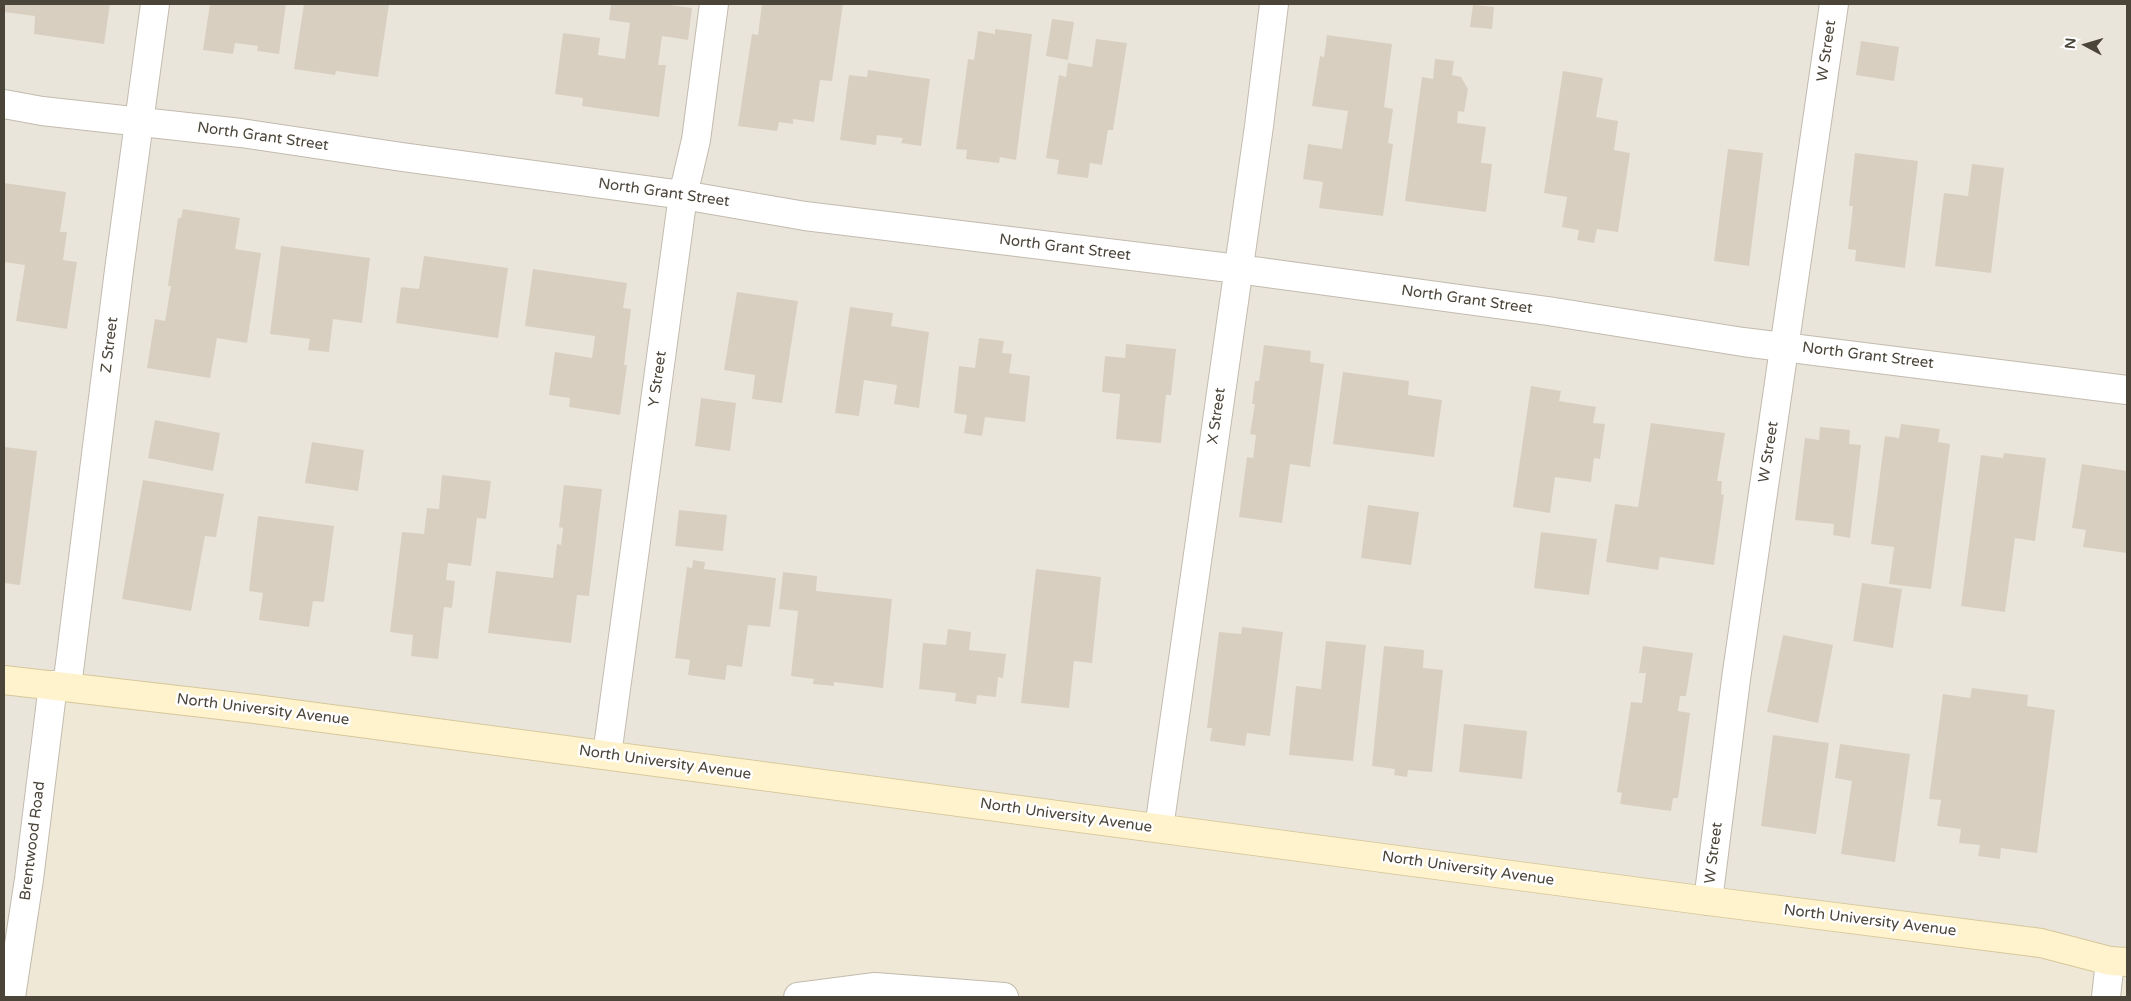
<!DOCTYPE html>
<style>
body{margin:0}
#map{position:relative;width:2131px;height:1001px;overflow:hidden;background:#f6f3ec;font-family:"Varela Round",sans-serif}
canvas{display:block}
.frame{position:absolute;inset:0;border:5px solid #4b4439;pointer-events:none}
.north{position:absolute;left:2061px;top:20px;width:50px;height:50px;-webkit-text-stroke:4px #fff;paint-order:stroke;rotate:276deg;font-size:14px;font-weight:700;line-height:20px;text-align:center;color:#4b4439}
.north::after{content:'';display:block;margin:auto;width:18px;height:22px;background:#4b4439;clip-path:polygon(50% 0,100% 100%,50% 72%,0 100%)}
</style>
<div id="map">
<canvas width="2131" height="1001"></canvas>
<div class="frame"></div>
<div class="north">N</div>
</div>
<script>
const g = document.querySelector('canvas').getContext('2d');
g.lineJoin = 'round';
function fillPath(path, color) { g.fillStyle = color; g.fill(path, 'evenodd'); }
const toPath = rows => new Path2D(rows.map(r => 'M' + r).join(''));
function stroke(path, color, width, dash) { g.strokeStyle = color; g.lineWidth = width; g.lineCap = dash ? 'butt' : 'round'; g.setLineDash(dash || []); g.stroke(path); }
function write(font, color, halo, rows, align = 'center') {
  g.font = font + ' "Varela Round",sans-serif'; g.lineWidth = 5; g.setLineDash([]); g.textBaseline = 'middle'; g.strokeStyle = halo; g.fillStyle = color; for (const [text, x, y, turn = 0] of rows) {
    g.save(); g.translate(x, y); g.rotate((+turn || 0) * Math.PI / 180); g.textAlign = isNaN(turn) ? turn : align; if (halo) g.strokeText(text, 0, 0); g.fillText(text, 0, 0); g.restore();
  }
}
fillPath(toPath([
 [4,4,2127,4,2127,962,4,997]
]), '#eae5da');
fillPath(toPath([
 [53,685,2127,962,2127,997,11,997]
]), '#efe8d6');
fillPath(toPath([
 [4,4,110,4,104,44,34,34,35,16,4,12],
 [210,4,286,4,279,54,257,51,258,46,235,43,233,54,203,50],
 [304,4,389,4,378,77,336,71,335,75,294,69],
 [611,4,663,4,692,8,688,40,662,36,658,65,666,65,659,117,582,106,583,98,555,94,563,33,600,38,598,55,625,59,630,23,609,20],
 [762,4,843,4,832,81,820,80,814,122,793,119,793,124,779,122,777,131,738,126,752,34,758,35],
 [1473,5,1494,7,1492,29,1470,27],
 [1052,19,1074,22,1068,60,1046,56],
 [995,29,1032,34,1016,160,1000,157,999,163,966,159,967,150,956,149,968,59,974,60,978,31,995,34],
 [1327,35,1392,44,1384,107,1393,109,1388,143,1393,144,1383,216,1319,208,1323,182,1303,179,1308,144,1342,149,1348,111,1312,106,1320,56,1324,57],
 [1096,39,1127,43,1113,130,1108,130,1102,165,1090,163,1088,178,1057,174,1059,160,1046,158,1059,75,1066,77,1068,63,1092,67],
 [1861,41,1899,47,1894,81,1856,75],
 [1435,59,1454,61,1452,75,1461,77,1468,89,1464,112,1458,111,1457,123,1486,127,1481,163,1492,164,1486,212,1405,201,1422,77,1433,79],
 [868,70,930,79,921,146,901,143,903,138,877,135,876,145,840,140,849,75,867,77],
 [1563,71,1603,78,1596,117,1618,121,1614,150,1630,153,1618,232,1597,229,1594,243,1577,240,1579,230,1562,227,1567,197,1544,193],
 [1728,149,1763,153,1749,266,1714,261],
 [1855,153,1918,161,1905,268,1855,261,1856,250,1848,249,1853,206,1849,206],
 [1972,164,2004,168,1991,273,1935,266,1944,193,1968,196],
 [4,183,66,192,60,232,67,232,63,260,77,262,67,329,16,321,25,265,4,262],
 [183,209,240,218,235,249,261,253,247,343,217,338,210,378,147,368,155,319,165,321,171,286,168,286,178,218,181,218],
 [281,246,370,258,362,323,333,319,329,352,308,350,310,339,270,334],
 [424,256,508,268,498,338,396,323,401,287,419,289],
 [533,269,627,283,623,308,631,309,624,365,627,365,620,415,569,407,570,398,549,395,555,352,592,358,595,336,525,326],
 [737,292,798,301,782,403,752,399,755,375,724,370],
 [850,307,893,313,891,326,929,332,919,408,894,404,897,385,864,380,859,416,835,413],
 [979,338,1004,341,1002,353,1012,354,1009,373,1030,376,1025,422,985,417,982,436,964,433,967,415,954,413,959,366,975,368],
 [1126,344,1176,349,1171,395,1166,395,1161,443,1116,439,1120,394,1102,392,1105,356,1125,358],
 [1264,345,1311,351,1310,362,1324,364,1310,467,1290,464,1282,523,1239,517,1247,457,1253,458,1256,435,1250,434,1255,404,1252,404,1255,381,1259,381],
 [1343,372,1409,381,1408,395,1442,400,1434,457,1333,444],
 [1531,386,1561,391,1559,401,1596,407,1593,423,1605,424,1600,459,1594,458,1591,482,1555,477,1550,513,1513,507],
 [701,398,736,403,730,451,695,446],
 [155,420,220,433,213,471,148,458],
 [1651,423,1725,433,1717,481,1722,481,1721,494,1724,495,1714,565,1660,557,1658,570,1606,562,1615,504,1638,507],
 [1901,424,1940,429,1938,442,1950,444,1931,589,1889,584,1894,547,1871,544,1885,436,1899,438],
 [1820,427,1850,430,1849,444,1861,445,1850,538,1833,535,1834,524,1795,520,1805,438,1819,440],
 [312,442,364,450,358,491,305,483],
 [4,447,37,451,20,585,4,583],
 [2004,453,2046,458,2035,541,2015,538,2005,612,1961,606,1981,455,2003,458],
 [2082,464,2127,471,2127,553,2083,547,2086,530,2072,528],
 [442,475,491,481,486,519,477,518,471,566,448,563,446,580,455,581,452,608,444,607,438,659,411,656,413,635,390,632,402,532,424,534,427,508,439,509],
 [143,480,224,494,216,537,205,536,191,611,122,599],
 [564,485,602,489,589,596,577,595,571,643,488,633,496,571,553,578,557,544,561,545,563,528,559,527],
 [1368,505,1419,512,1411,565,1361,558],
 [679,510,727,515,723,551,675,546],
 [258,516,334,526,324,602,313,601,309,627,259,620,263,593,249,591],
 [1541,532,1597,539,1589,595,1534,588],
 [693,560,705,562,704,569,776,578,770,627,748,625,742,667,727,665,725,680,688,675,690,660,675,658,687,567,692,568],
 [1036,569,1101,577,1092,663,1074,661,1069,708,1021,703],
 [783,572,817,576,816,591,892,599,883,688,834,682,834,686,813,684,814,679,791,676,798,611,779,609],
 [1862,583,1902,589,1893,648,1853,641],
 [1242,627,1283,632,1270,736,1247,733,1245,746,1210,741,1212,728,1207,728,1219,632,1241,634],
 [948,629,971,632,969,650,1006,654,1003,678,998,677,996,697,977,695,976,704,955,701,956,693,919,689,923,643,946,645],
 [1783,635,1833,645,1818,723,1767,712],
 [1326,641,1366,645,1353,761,1289,755,1296,686,1321,689],
 [1384,646,1424,650,1423,668,1443,670,1432,772,1408,770,1407,777,1394,775,1395,769,1372,766],
 [1643,646,1693,653,1686,696,1680,696,1678,711,1690,713,1678,798,1673,798,1671,811,1620,804,1622,793,1617,792,1631,702,1642,703,1646,673,1639,673],
 [1972,688,2028,695,2027,706,2055,710,2037,853,2001,848,2000,859,1978,856,1980,845,1959,843,1961,829,1937,826,1941,800,1929,799,1943,694,1970,698],
 [1464,724,1527,731,1522,779,1459,772],
 [1773,735,1829,743,1816,834,1761,826],
 [1840,744,1910,754,1895,862,1841,854,1852,781,1835,778]
]), '#d8cfc1');
const street = toPath([
 [4,104,42,111,241,133,402,157,683,195,805,216,1238,269,1548,311,1743,342,2127,390],
 [67,687,119,270,155,4],
 [607,755,683,195,696,140,714,4],
 [1159,828,1259,126,1274,4],
 [1708,901,1736,679,1834,4],
 [11,997,29,879,53,685],
 [798,997,875,987,1004,997],
 [2106,997,2110,961]
]);
const secondary = toPath([
 [4,680,255,709,1708,901,2041,943,2110,961,2127,962]
]);
stroke(street, '#c2bbae', 30);
stroke(secondary, '#d6c79b', 30);
stroke(street, '#fff', 28);
stroke(secondary, '#fff3cd', 28);
write('15px', '#4b4439', '#fff', [
 ["W Street",1827,51,-82],
 ["North Grant Street",263,137,8],
 ["North Grant Street",664,193,8],
 ["North Grant Street",1065,248,7],
 ["North Grant Street",1467,300,8],
 ["Z Street",110,345,-83],
 ["North Grant Street",1868,356,7],
 ["Y Street",658,379,-82],
 ["X Street",1217,416,-82],
 ["W Street",1769,452,-81],
 ["North University Avenue",263,710,7],
 ["North University Avenue",665,763,8],
 ["North University Avenue",1066,816,8],
 ["Brentwood Road",33,841,-83],
 ["W Street",1714,853,-83],
 ["North University Avenue",1468,869,8],
 ["North University Avenue",1870,921,7]
]);
</script>
